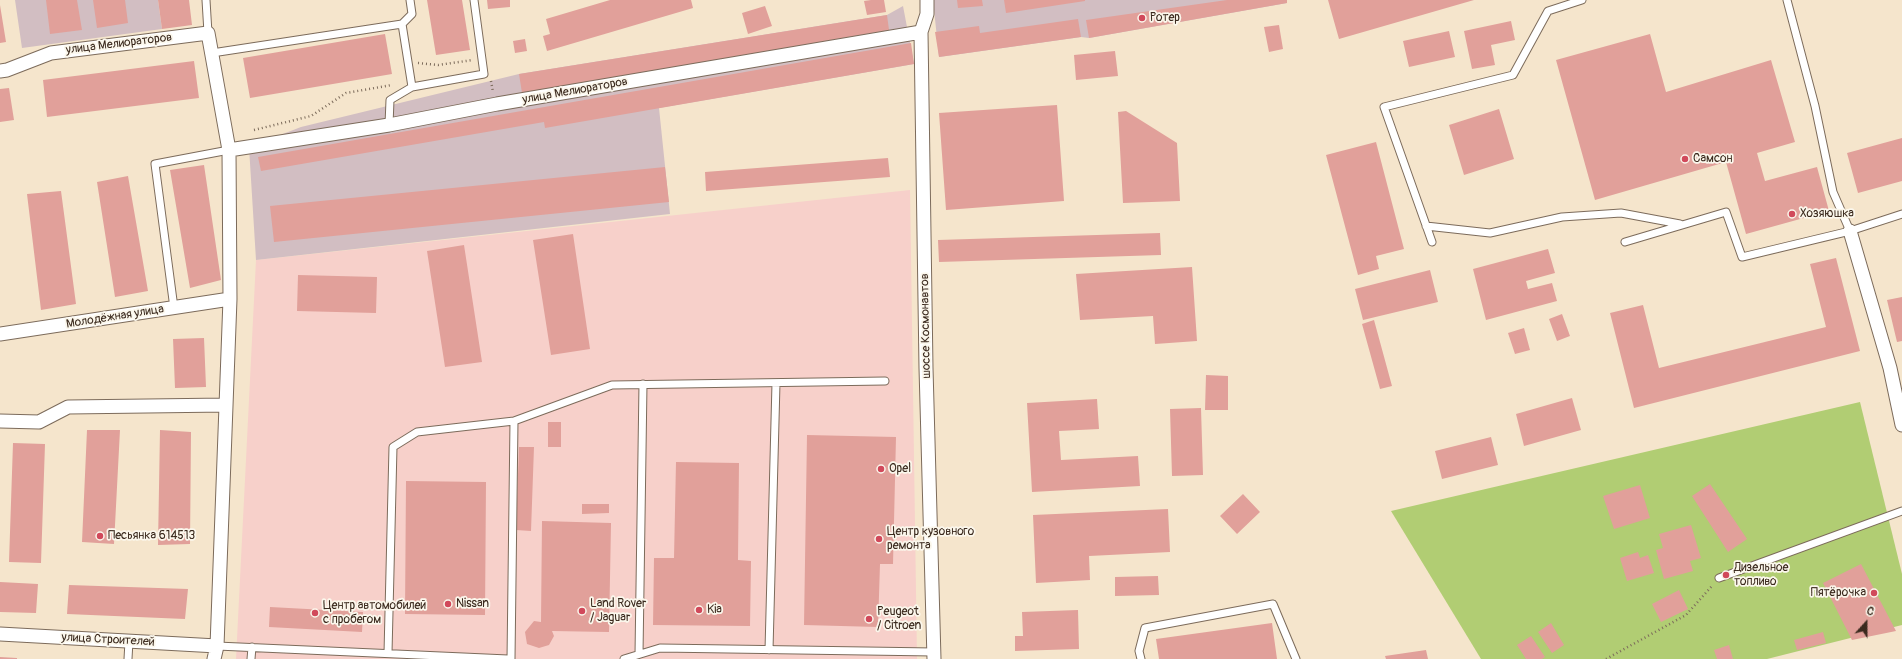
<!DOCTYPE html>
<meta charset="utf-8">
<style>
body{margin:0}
#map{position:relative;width:1902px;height:659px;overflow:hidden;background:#f5e5cc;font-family:Pangolin,sans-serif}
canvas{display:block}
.north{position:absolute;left:1846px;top:603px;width:40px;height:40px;-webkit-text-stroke:3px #fbf7ec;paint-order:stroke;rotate:21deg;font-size:11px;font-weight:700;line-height:16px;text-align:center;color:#3b2a1e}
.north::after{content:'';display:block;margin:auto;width:14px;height:18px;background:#3b2a1e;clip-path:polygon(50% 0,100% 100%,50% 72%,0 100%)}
</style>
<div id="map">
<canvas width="1902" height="659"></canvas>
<div class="north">С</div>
</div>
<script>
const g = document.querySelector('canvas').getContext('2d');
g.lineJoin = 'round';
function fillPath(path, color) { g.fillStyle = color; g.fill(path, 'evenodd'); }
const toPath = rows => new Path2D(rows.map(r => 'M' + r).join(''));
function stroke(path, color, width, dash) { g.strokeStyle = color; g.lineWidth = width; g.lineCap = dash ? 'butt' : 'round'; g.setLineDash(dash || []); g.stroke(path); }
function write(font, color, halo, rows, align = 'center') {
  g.font = font + ' Pangolin,sans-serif'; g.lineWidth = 3.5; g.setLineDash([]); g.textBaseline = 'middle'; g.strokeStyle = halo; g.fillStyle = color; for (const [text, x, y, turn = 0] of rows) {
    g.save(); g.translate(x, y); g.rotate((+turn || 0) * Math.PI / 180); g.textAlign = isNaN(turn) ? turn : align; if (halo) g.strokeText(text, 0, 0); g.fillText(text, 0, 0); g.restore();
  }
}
fillPath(toPath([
 [910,190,917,659,236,659,256,260]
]), '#f7d0ca');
fillPath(toPath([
 [15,0,158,0,162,29,22,48],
 [933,0,1287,0,1287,3,1089,38,1081,37,939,57],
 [903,6,914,64,659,108,670,214,256,260,249,147,301,127,519,74,887,15]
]), '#d2bec2');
fillPath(toPath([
 [1860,402,1902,574,1902,625,1767,659,1481,659,1391,511]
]), '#b1cd73');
fillPath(toPath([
 [46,0,77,0,82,30,50,34],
 [93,0,125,0,128,23,97,28],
 [158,0,189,0,192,25,162,29],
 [427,0,462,0,470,50,436,55],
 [487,0,510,0,510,7,488,9],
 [610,0,691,0,693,8,547,51,543,36,550,34,546,19],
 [871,0,884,0,886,12,867,15,864,1],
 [957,0,982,0,983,6,958,8],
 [1004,0,1085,0,1085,1,1006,13],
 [1227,0,1287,0,1287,3,1089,38,1086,20],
 [1328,0,1474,0,1339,39],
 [0,5,6,42,0,43],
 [765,6,772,26,748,34,742,13],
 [887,15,889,30,522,93,519,74],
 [1078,19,1081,37,939,57,935,32,979,26,980,33],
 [1511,21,1515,40,1491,45,1495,65,1472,69,1464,31],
 [1279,25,1283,49,1269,52,1264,27],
 [1449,31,1455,57,1409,67,1403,41],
 [385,34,392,74,250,98,243,58],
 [1650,34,1666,92,1771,60,1795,142,1757,153,1765,181,1817,167,1829,211,1746,234,1726,162,1595,200,1556,60],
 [525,39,527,51,515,53,513,41],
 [911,43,914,64,545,128,544,122,261,171,258,157],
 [1115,51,1118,76,1076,80,1074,55],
 [194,61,199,98,47,117,43,80],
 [9,88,14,120,0,122,0,89],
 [1057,105,1064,201,946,210,939,113],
 [1499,109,1514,159,1464,175,1449,125],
 [1126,111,1177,143,1180,201,1123,203,1118,112],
 [1902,138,1902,181,1858,193,1847,153],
 [1376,142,1404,249,1376,256,1379,269,1358,275,1326,155],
 [888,158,890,177,706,191,705,172],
 [204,165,221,280,190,288,170,170],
 [665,167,669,202,274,242,270,206],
 [128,176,148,291,115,297,97,182],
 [61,191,76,304,41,310,27,194],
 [1160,233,1161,255,939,262,938,240],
 [573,234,590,349,551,355,533,240],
 [464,245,482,362,445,367,427,251],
 [1548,249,1555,273,1526,281,1528,289,1552,283,1557,301,1486,320,1473,269],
 [1836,258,1860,351,1634,408,1610,313,1643,305,1659,368,1826,327,1810,264],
 [1192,267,1197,341,1155,344,1153,316,1080,320,1076,274],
 [1430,270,1438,302,1363,320,1355,289],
 [298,275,377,277,376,313,297,311],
 [1902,297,1902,341,1897,342,1887,300],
 [1562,314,1570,336,1557,341,1549,319],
 [1374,320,1392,386,1380,389,1362,324],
 [1524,328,1530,350,1515,354,1508,333],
 [204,338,206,387,175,388,173,339],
 [1206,375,1228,376,1228,410,1205,410],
 [1572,398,1581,430,1524,446,1516,414],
 [1097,399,1099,429,1059,431,1061,460,1138,456,1140,486,1032,492,1027,403],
 [1201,408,1203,475,1172,476,1170,409],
 [548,422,561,422,561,447,548,447],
 [87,430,120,430,114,544,82,542],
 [160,430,191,432,190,544,158,545],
 [807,435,896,437,893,564,880,564,878,627,804,625],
 [1491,437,1498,465,1442,479,1435,451],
 [13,443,45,444,41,563,9,562],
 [519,447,534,447,531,531,516,530],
 [676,462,739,463,738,560,751,561,750,626,653,625,654,558,674,558],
 [406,481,486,482,485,615,405,614],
 [1710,484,1747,539,1728,552,1692,496],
 [1640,485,1650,518,1614,529,1603,496],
 [1243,494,1260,512,1237,534,1220,516],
 [582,504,609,504,609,513,582,514],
 [1168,509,1170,552,1089,556,1090,580,1036,583,1033,515],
 [542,521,611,523,609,632,552,631,554,636,549,645,539,648,527,644,525,632,534,621,541,622],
 [1691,525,1701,558,1690,561,1693,571,1664,579,1656,550,1663,548,1659,534],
 [1638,552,1640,558,1648,555,1654,573,1627,581,1620,558],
 [1861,564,1896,631,1852,640,1823,583],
 [1158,576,1159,595,1115,596,1115,577],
 [0,582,38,584,36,613,0,612],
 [69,585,188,589,185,619,67,614],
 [1679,590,1688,609,1661,622,1652,604],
 [270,607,363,612,362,632,269,627],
 [1078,610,1079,649,1015,651,1015,636,1023,636,1022,612],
 [1272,623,1277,659,1159,659,1156,639],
 [1551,623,1564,645,1552,653,1538,632],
 [1823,632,1826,643,1797,650,1794,640],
 [1531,636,1545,657,1542,659,1526,659,1517,645],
 [1729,645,1733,659,1717,659,1714,650],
 [1426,650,1428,659,1386,659,1385,656],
 [0,657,17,658,17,659,0,659]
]), '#e1a09a');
const lane = toPath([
 [206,0,208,33],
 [1787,0,1815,106,1833,192,1850,231],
 [402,24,412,14,410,0],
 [212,53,402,24,412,87,484,74,474,0],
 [389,125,390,100,412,87],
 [1426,226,1490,233,1562,217,1621,213,1680,224],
 [1432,242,1384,107,1513,75,1548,11,1582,0],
 [1625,242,1726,212,1742,257,1850,231,1902,214],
 [174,308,155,164,229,150],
 [1719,578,1902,511],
 [217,646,508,659],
 [769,650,776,383],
 [388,653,393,447,417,432,514,421,612,385,885,381],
 [639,654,643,384],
 [128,659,129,641],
 [251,659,252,647],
 [511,659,514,421],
 [624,659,660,648,934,652],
 [1141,659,1139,651,1145,628,1273,604,1296,659]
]);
const street = toPath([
 [927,0,927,14,921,32,926,368,934,659],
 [0,71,7,70,51,53,208,33,229,150,230,299,217,646,214,659],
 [229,150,389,125,497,104,921,32],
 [1850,231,1890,368,1902,425],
 [0,334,230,299],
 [0,421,39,422,68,407,226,405],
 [0,634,217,646]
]);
stroke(lane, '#7c6b5b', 9);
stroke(street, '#7c6b5b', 15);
stroke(toPath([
 [418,63,438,65,473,60],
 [491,81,493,92],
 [254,130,311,116,346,93,392,85],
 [1606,659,1686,615,1712,586]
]), '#7c6b5b', 2.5, [1, 3]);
stroke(lane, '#fff', 7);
stroke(street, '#fff', 13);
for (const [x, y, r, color] of [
 [1142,18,4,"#d1495b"],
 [1685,159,4,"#d1495b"],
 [1792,214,4,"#d1495b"],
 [881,469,4,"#d1495b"],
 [100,536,4,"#d1495b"],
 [879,539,4,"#d1495b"],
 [1726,575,4,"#d1495b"],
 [1874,593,4,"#d1495b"],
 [448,604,4,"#d1495b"],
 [699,610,4,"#d1495b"],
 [582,611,4,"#d1495b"],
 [315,613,4,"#d1495b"],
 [869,619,4,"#d1495b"]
]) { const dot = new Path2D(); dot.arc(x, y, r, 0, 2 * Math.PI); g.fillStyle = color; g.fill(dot); stroke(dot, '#fbf7ec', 1.5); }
write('12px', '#3b2a1e', '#fbf7ec', [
 ["Ротер",1150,18],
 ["Самсон",1693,159],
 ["Хозяюшка",1800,214],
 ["Opel",889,469],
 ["Центр кузовного",887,532],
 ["ремонта",887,546],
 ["Песьянка 614513",108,536],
 ["Дизельное",1734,568],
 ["топливо",1734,582],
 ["Пятёрочка",1866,593,"right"],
 ["Nissan",456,604],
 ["Land Rover",590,604],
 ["/ Jaguar",590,618],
 ["Центр автомобилей",323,606],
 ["с пробегом",323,620],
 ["Kia",707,610],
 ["Peugeot",877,612],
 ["/ Citroen",877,626]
], 'left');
write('12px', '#3b2a1e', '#fbf7ec', [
 ["улица Мелиораторов",119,44,-7],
 ["улица Мелиораторов",575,91,-10],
 ["Молодёжная улица",115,317,-9],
 ["шоссе Космонавтов",926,326,-91],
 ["улица Строителей",108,640,3]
]);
</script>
